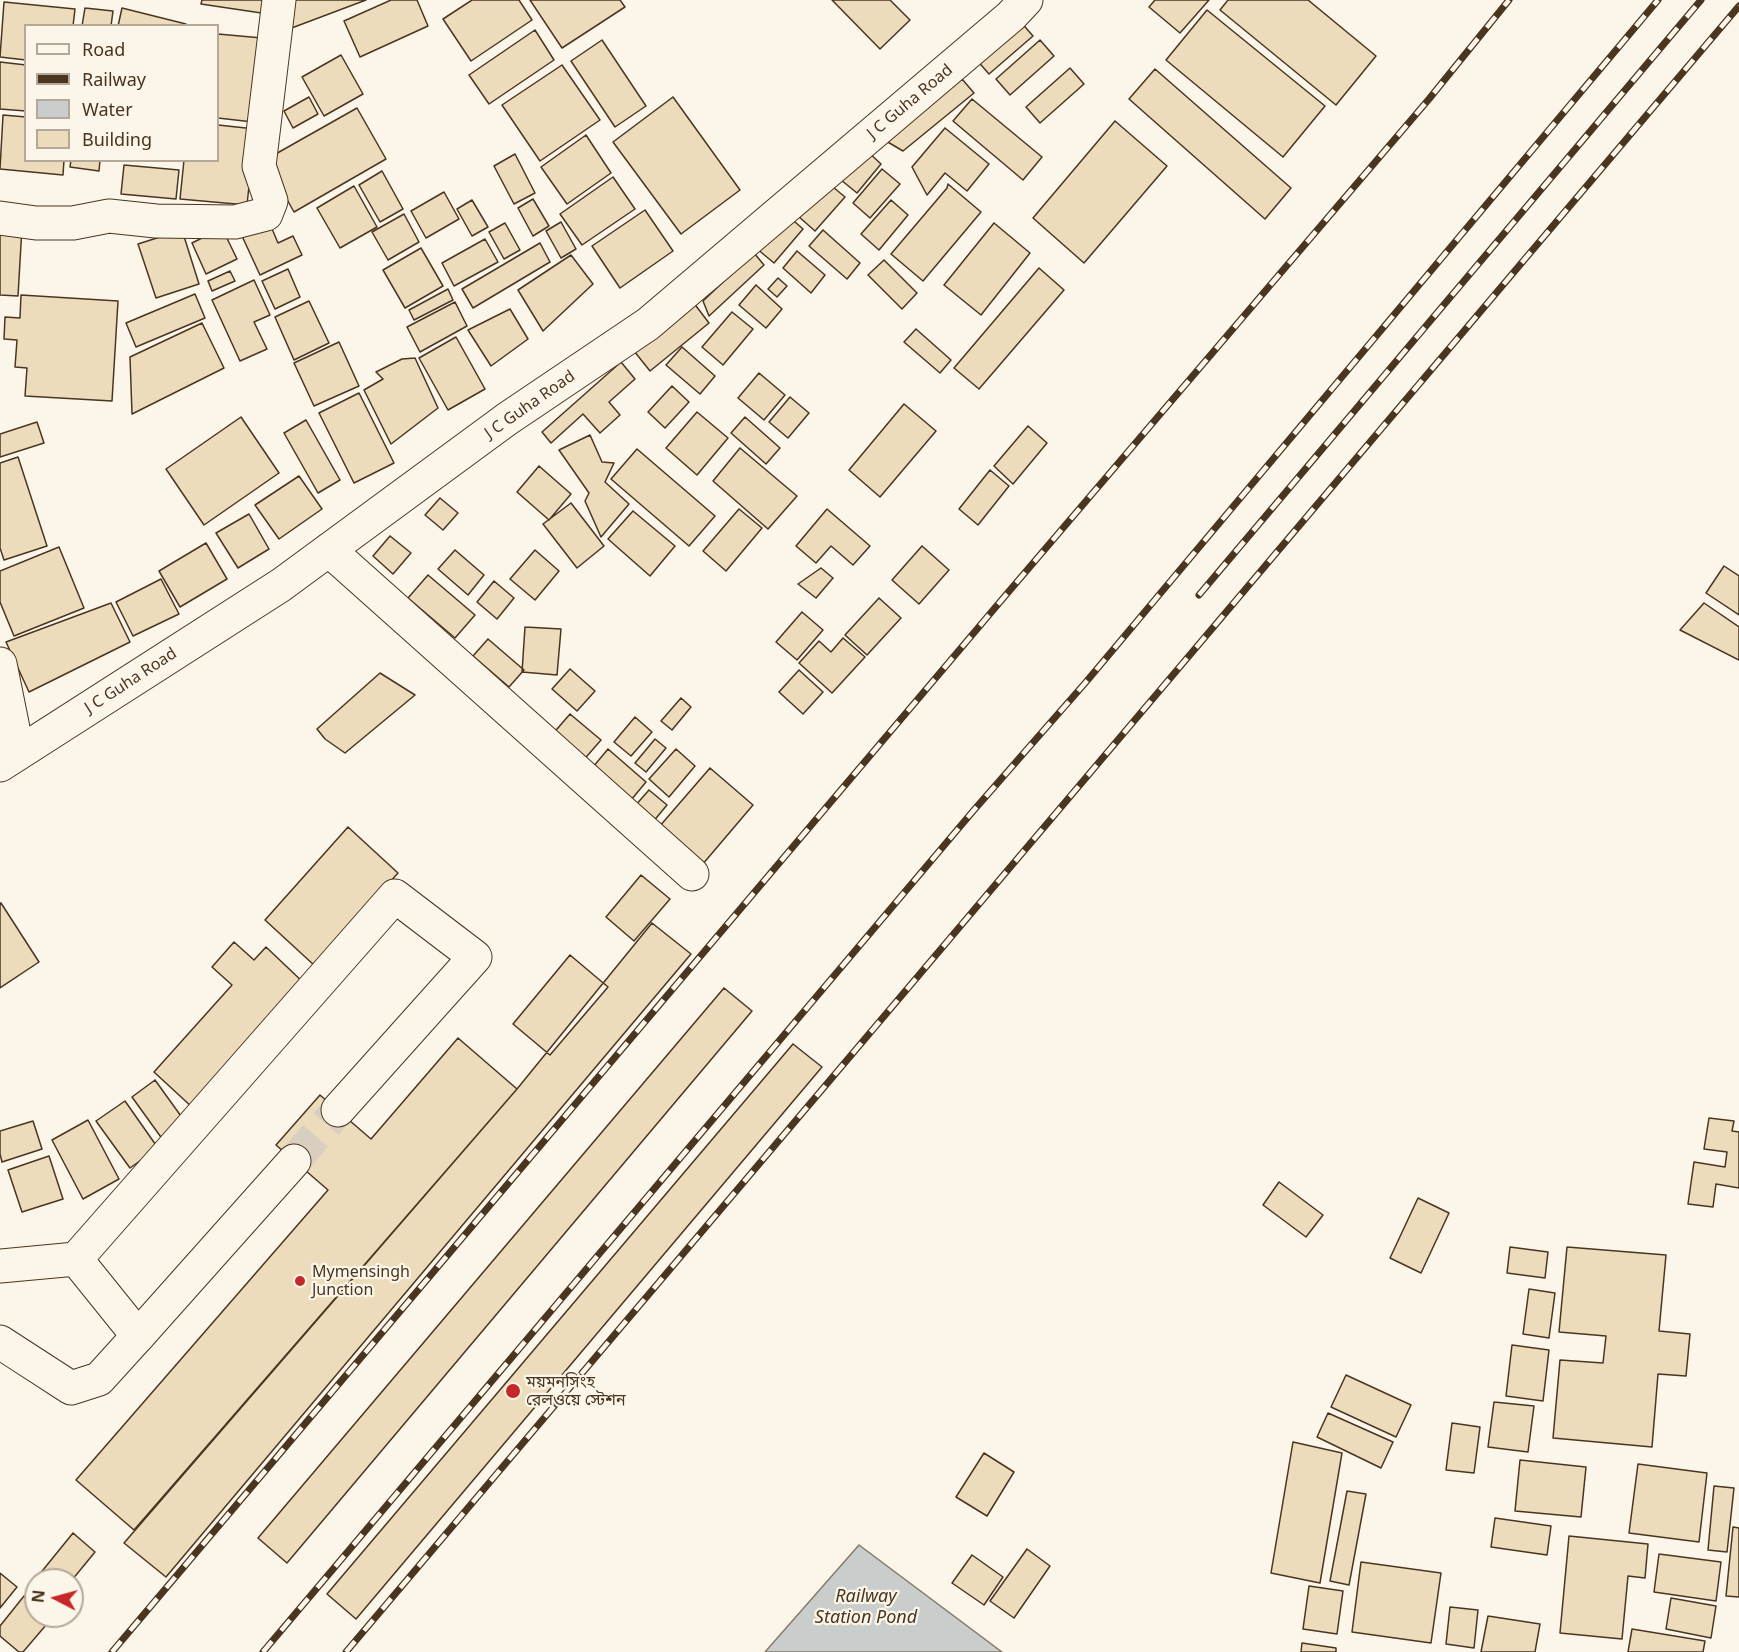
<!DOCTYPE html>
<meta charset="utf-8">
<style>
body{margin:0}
#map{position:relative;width:1739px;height:1652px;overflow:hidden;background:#fbf6e9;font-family:"Noto Sans",sans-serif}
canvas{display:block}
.legend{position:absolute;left:24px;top:24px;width:195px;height:138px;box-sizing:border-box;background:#fbf6e9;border:2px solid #b4a999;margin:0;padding:8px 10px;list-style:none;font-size:18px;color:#4a3520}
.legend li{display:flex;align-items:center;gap:12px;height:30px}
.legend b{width:30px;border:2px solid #b4a999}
.north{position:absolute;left:24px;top:1568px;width:60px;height:60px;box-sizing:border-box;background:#fbf6e9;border:2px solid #b4a999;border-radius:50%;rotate:276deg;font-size:16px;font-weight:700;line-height:24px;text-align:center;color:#4a3520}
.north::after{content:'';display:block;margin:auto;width:21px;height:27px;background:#c62828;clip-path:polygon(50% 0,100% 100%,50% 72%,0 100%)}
</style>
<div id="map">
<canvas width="1739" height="1652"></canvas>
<ul class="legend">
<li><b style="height:8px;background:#fbf6e9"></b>Road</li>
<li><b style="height:8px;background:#4a3520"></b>Railway</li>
<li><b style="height:16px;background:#c9cecd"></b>Water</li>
<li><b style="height:16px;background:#ecdcbc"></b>Building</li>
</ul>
<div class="north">N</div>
</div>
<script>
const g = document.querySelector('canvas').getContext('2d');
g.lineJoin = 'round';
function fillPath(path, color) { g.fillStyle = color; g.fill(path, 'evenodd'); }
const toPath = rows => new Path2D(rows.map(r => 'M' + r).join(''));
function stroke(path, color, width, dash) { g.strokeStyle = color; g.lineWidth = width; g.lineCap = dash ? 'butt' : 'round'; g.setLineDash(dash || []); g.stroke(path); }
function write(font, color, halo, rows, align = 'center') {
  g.font = font + ' "Noto Sans","Noto Sans Bengali",sans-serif'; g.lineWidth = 4.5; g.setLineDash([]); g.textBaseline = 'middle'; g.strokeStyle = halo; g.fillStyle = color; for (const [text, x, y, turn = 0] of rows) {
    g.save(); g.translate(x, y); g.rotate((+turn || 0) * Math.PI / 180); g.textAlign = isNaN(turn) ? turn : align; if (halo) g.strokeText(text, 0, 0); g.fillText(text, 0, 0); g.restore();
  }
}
const water = toPath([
 [859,1545,1002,1652,765,1652,859,1545]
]);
fillPath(water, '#c9cecd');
stroke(water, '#887966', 1.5);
const building = toPath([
 [202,0,270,0,268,14,201,4,202,0],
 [290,0,366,0,289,29,290,0],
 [391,0,417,0,428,26,360,57,344,21,391,0],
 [472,0,519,0,532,20,471,61,443,19,472,0],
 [530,0,620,0,625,7,562,48,530,0],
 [832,0,890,0,910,20,880,49,832,0],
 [1155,0,1209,0,1180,33,1149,7,1155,0],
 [1228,0,1308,0,1376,56,1336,105,1220,10,1228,0],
 [4,2,75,9,73,26,26,26,26,60,0,57,4,2],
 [85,8,113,11,111,26,82,26,85,8],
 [122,8,186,24,186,26,118,26,122,8],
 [1207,10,1325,106,1283,157,1166,60,1207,10],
 [1019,20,1033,36,989,74,975,58,1019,20],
 [535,30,554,60,489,104,469,75,535,30],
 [218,34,262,38,253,122,218,118,218,34],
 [602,40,646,106,615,127,571,61,602,40],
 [1040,40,1054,56,1010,95,996,79,1040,40],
 [341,55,363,94,324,116,302,77,341,55],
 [0,62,26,65,26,111,0,109,0,62],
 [562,65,600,120,540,161,502,105,562,65],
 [1070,68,1084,84,1040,123,1026,107,1070,68],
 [1155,69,1291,188,1265,219,1129,99,1155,69],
 [962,79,974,93,903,151,886,141,962,79],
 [309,97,318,114,293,128,284,111,309,97],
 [673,97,740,190,681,234,613,142,673,97],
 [972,99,1042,157,1023,180,953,121,972,99],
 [357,108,386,159,294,212,265,160,357,108],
 [3,115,26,117,26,160,64,160,63,175,0,169,3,115],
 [1115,121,1167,166,1084,263,1033,218,1115,121],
 [218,125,255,129,247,205,180,199,184,160,218,160,218,125],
 [945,128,989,164,967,191,945,173,927,195,912,167,945,128],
 [586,135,611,173,567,204,541,167,586,135],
 [866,150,881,164,857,193,841,180,866,150],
 [515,154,535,193,514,204,494,166,515,154],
 [71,160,100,160,99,171,70,167,71,160],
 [124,165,179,170,176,199,121,194,124,165],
 [882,169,900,184,870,218,853,203,882,169],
 [382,171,403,209,380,222,359,185,382,171],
 [613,177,635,209,582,245,560,214,613,177],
 [827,182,845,197,815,231,798,216,827,182],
 [948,184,981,212,923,281,891,254,947,188,948,184],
 [354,186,377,227,340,248,317,208,354,186],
 [444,192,459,219,426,238,411,211,444,192],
 [533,199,549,226,533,236,518,208,533,199],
 [472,200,488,227,472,236,457,209,472,200],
 [891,200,908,215,879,250,861,234,891,200],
 [645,210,673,251,620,288,592,246,645,210],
 [404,214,419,242,388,260,372,232,404,214],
 [786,214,803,229,774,263,756,248,786,214],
 [561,222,576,249,561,258,546,231,561,222],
 [505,223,520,250,504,259,489,232,505,223],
 [994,223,1030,253,981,315,944,285,994,223],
 [270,224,278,243,293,236,302,255,260,275,242,236,270,224],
 [0,226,22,227,18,296,0,295,0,226],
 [222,228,237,259,206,274,192,243,222,228],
 [182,230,199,284,156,298,138,244,182,230],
 [823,230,860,263,847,279,809,246,823,230],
 [485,239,498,262,454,286,442,263,485,239],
 [540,243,550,262,473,308,462,289,540,243],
 [421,248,443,286,405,308,383,270,421,248],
 [797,251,825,275,811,293,783,268,797,251],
 [754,253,764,265,709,316,703,301,754,253],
 [571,255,593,284,543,331,518,290,571,255],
 [884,260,917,293,902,309,868,275,884,260],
 [1039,268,1064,290,979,389,954,368,1039,268],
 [288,269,300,297,275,309,262,281,288,269],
 [230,271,235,281,212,291,208,281,230,271],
 [778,278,787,286,777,297,768,289,778,278],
 [254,280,270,315,254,322,267,349,240,361,212,300,254,280],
 [756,285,782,309,766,328,739,305,756,285],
 [448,289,453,300,414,320,409,310,448,289],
 [195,294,205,318,136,347,126,323,195,294],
 [21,295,118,301,112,401,25,396,27,368,15,367,17,340,4,339,5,317,20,318,21,295],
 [309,301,329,343,294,360,275,317,309,301],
 [455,302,467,326,420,352,407,327,455,302],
 [693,302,709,323,650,371,634,351,693,302],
 [510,309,528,339,491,366,468,330,510,309],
 [732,312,753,329,723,365,702,347,732,312],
 [202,323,224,368,132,414,130,357,202,323],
 [916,329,951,360,940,373,904,342,916,329],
 [456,337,485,389,448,410,419,358,456,337],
 [339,342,359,386,314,406,294,363,339,342],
 [682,347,715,376,700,394,666,365,682,347],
 [415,358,438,408,391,444,364,390,383,379,376,372,402,359,415,358],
 [621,362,635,379,609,402,620,415,600,433,583,414,551,443,542,432,621,362],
 [759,373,785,395,764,420,738,398,759,373],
 [672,386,689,402,665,428,648,412,672,386],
 [359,393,394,463,354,483,319,413,359,393],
 [790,397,809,413,788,438,769,422,790,397],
 [904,404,936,431,880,497,849,470,904,404],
 [697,412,728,438,697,475,666,448,697,412],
 [241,417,279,473,204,525,166,469,241,417],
 [745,417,780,448,766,464,731,433,745,417],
 [306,420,340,480,318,493,284,433,306,420],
 [37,422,44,443,0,457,0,434,37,422],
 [1028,426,1047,443,1013,484,994,466,1028,426],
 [590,435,602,462,614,463,605,482,629,504,601,537,585,501,589,493,559,450,590,435],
 [740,448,797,496,768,529,713,481,740,448],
 [637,449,715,516,689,546,611,479,637,449],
 [18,457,47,546,4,560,0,548,0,463,18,457],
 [539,466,571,494,549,520,517,492,539,466],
 [990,470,1009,486,978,525,959,509,990,470],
 [299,476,322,509,279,539,255,505,299,476],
 [440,498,458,513,443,530,425,515,440,498],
 [571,503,604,546,577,568,543,524,571,503],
 [739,509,762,528,726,571,703,551,739,509],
 [827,509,870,546,853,565,831,546,816,563,796,546,827,509],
 [633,511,675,546,650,576,608,539,633,511],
 [249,514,269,549,238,568,216,533,249,514],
 [390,536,411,553,393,574,373,556,390,536],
 [206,543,227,579,180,607,159,571,206,543],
 [922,546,949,570,919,604,892,580,922,546],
 [59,547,84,608,14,636,0,602,0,571,59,547],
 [455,550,484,575,468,595,438,569,455,550],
 [535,550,559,571,535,600,510,579,535,550],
 [1724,566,1739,576,1739,615,1706,593,1724,566],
 [821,568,833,578,816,598,798,584,821,568],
 [428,575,475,615,455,638,408,598,428,575],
 [161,579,179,614,133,636,116,602,161,579],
 [494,581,514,598,497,619,477,602,494,581],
 [879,598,901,618,867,655,845,635,879,598],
 [111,603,130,642,29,692,6,642,111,603],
 [1704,603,1739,627,1739,660,1680,630,1704,603],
 [802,612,823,630,797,660,776,642,802,612],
 [525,627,561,629,557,675,522,672,525,627],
 [843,638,865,657,832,693,799,663,819,641,831,652,843,638],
 [488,639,524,670,509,687,473,656,488,639],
 [570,669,595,691,577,711,552,689,570,669],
 [799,670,823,692,803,714,779,692,799,670],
 [380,673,415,695,345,753,325,739,317,729,380,673],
 [681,698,691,707,672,730,661,721,681,698],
 [570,714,601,740,581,763,551,736,570,714],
 [635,717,652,732,631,756,614,742,635,717],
 [655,739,666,748,646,772,635,763,655,739],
 [608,749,646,782,626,806,588,773,608,749],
 [676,749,695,766,669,797,649,779,676,749],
 [710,768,753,805,702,865,659,827,710,768],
 [649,790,667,805,652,823,634,807,649,790],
 [348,827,398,873,315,966,265,920,348,827],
 [641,875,670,899,634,941,606,917,641,875],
 [1,903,39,962,0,988,0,903,1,903],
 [652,923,691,954,166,1577,124,1543,517,1089,652,923],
 [234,942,254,960,266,947,305,984,193,1108,154,1072,232,985,212,967,234,942],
 [570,955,608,987,550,1055,513,1024,570,955],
 [724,988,752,1011,287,1563,258,1538,724,988],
 [458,1038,517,1089,134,1530,76,1480,328,1190,276,1145,320,1095,371,1139,458,1038],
 [793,1044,822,1067,356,1619,327,1594,793,1044],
 [155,1080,186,1123,163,1140,132,1097,155,1080],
 [125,1101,158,1148,130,1168,96,1121,125,1101],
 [1709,1118,1734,1121,1732,1131,1739,1132,1739,1188,1716,1184,1713,1207,1688,1204,1694,1162,1725,1167,1727,1152,1704,1149,1709,1118],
 [88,1120,119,1179,83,1199,52,1140,88,1120],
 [33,1121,42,1149,2,1162,0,1154,0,1131,33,1121],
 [49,1156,63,1199,22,1212,8,1170,49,1156],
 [1279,1182,1323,1215,1306,1237,1263,1205,1279,1182],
 [1418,1198,1449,1213,1421,1273,1390,1258,1418,1198],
 [1510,1247,1548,1252,1545,1278,1507,1273,1510,1247],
 [1567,1247,1666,1255,1659,1331,1690,1334,1686,1376,1658,1374,1652,1447,1553,1438,1560,1360,1603,1363,1606,1336,1559,1332,1567,1247],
 [1529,1289,1555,1293,1549,1338,1523,1334,1529,1289],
 [1512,1345,1549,1350,1543,1401,1506,1396,1512,1345],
 [1346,1375,1411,1405,1396,1437,1331,1407,1346,1375],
 [1494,1402,1534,1406,1528,1452,1488,1447,1494,1402],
 [1328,1413,1393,1442,1381,1468,1317,1437,1328,1413],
 [1452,1423,1480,1427,1474,1473,1446,1470,1452,1423],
 [1293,1442,1342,1453,1320,1583,1271,1573,1293,1442],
 [984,1453,1014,1472,987,1516,956,1497,984,1453],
 [1520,1460,1586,1467,1581,1517,1515,1511,1520,1460],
 [1638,1464,1707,1473,1699,1542,1629,1533,1638,1464],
 [1714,1486,1734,1488,1727,1552,1708,1550,1714,1486],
 [1347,1491,1366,1494,1349,1585,1330,1581,1347,1491],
 [1495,1518,1551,1526,1547,1555,1491,1547,1495,1518],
 [1733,1527,1739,1528,1739,1597,1726,1596,1733,1527],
 [73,1533,95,1552,72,1580,36,1580,36,1591,30,1586,73,1533],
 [1569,1536,1648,1544,1645,1578,1628,1576,1622,1639,1560,1633,1569,1536],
 [1027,1549,1050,1566,1014,1618,990,1601,1027,1549],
 [1659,1554,1721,1562,1716,1601,1654,1592,1659,1554],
 [972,1555,1003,1577,984,1605,952,1583,972,1555],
 [1361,1562,1441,1573,1431,1643,1352,1632,1361,1562],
 [0,1573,17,1587,0,1608,0,1573],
 [1309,1586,1343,1591,1337,1634,1303,1629,1309,1586],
 [24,1596,36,1605,36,1616,49,1616,52,1618,23,1652,19,1652,0,1636,0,1626,24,1596],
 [1671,1598,1716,1606,1711,1638,1666,1629,1671,1598],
 [1450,1607,1478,1610,1474,1648,1446,1644,1450,1607],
 [1488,1616,1540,1624,1535,1652,1481,1652,1488,1616],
 [1632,1629,1705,1641,1703,1652,1628,1652,1632,1629],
 [1302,1643,1336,1648,1336,1652,1301,1652,1302,1643]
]);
fillPath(building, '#ecdcbc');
stroke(building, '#4a3520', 1.5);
stroke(toPath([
 [294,1161,338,1110]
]), '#d8cfc1', 33, [33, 16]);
const street = toPath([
 [0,218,36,223,73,223,109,216,156,221,235,222,266,214,271,201,259,166,279,0],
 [329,550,692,874],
 [0,664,18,753],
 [76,1259,395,896,475,957,338,1110],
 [138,1336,294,1161]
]);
const secondary = toPath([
 [0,765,281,585,507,419,648,324,1011,16,1026,0],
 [0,1266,76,1259,138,1336,99,1379,71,1388,0,1342]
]);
stroke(street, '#4a3520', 35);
stroke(secondary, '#4a3520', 35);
stroke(street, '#fbf6e9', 33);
stroke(secondary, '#fbf6e9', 33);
const rail = toPath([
 [1199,595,1701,0],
 [112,1652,1005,596,1429,99,1509,0],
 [263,1652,974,810,1086,682,1658,0],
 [346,1652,1739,6]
]);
stroke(rail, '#4a3520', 7);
stroke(rail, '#fbf6e9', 4.5, [14]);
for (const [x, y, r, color] of [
 [300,1281,6,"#c62828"],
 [513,1391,8,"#c62828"]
]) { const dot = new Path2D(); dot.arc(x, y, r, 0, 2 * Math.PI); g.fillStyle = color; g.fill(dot); stroke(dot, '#fbf6e9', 2); }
write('16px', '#4a3520', '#fbf6e9', [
 ["J C Guha Road",910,102,-40],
 ["J C Guha Road",530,405,-35],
 ["J C Guha Road",131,681,-33]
]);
write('16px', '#4a3520', '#fbf6e9', [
 ["Mymensingh",312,1272],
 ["Junction",312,1290],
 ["ময়মনসিংহ",526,1382],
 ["রেলওয়ে স্টেশন",526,1400]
], 'left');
write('italic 18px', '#4a3520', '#fbf6e9', [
 ["Railway",866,1597],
 ["Station Pond",866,1618]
]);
</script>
